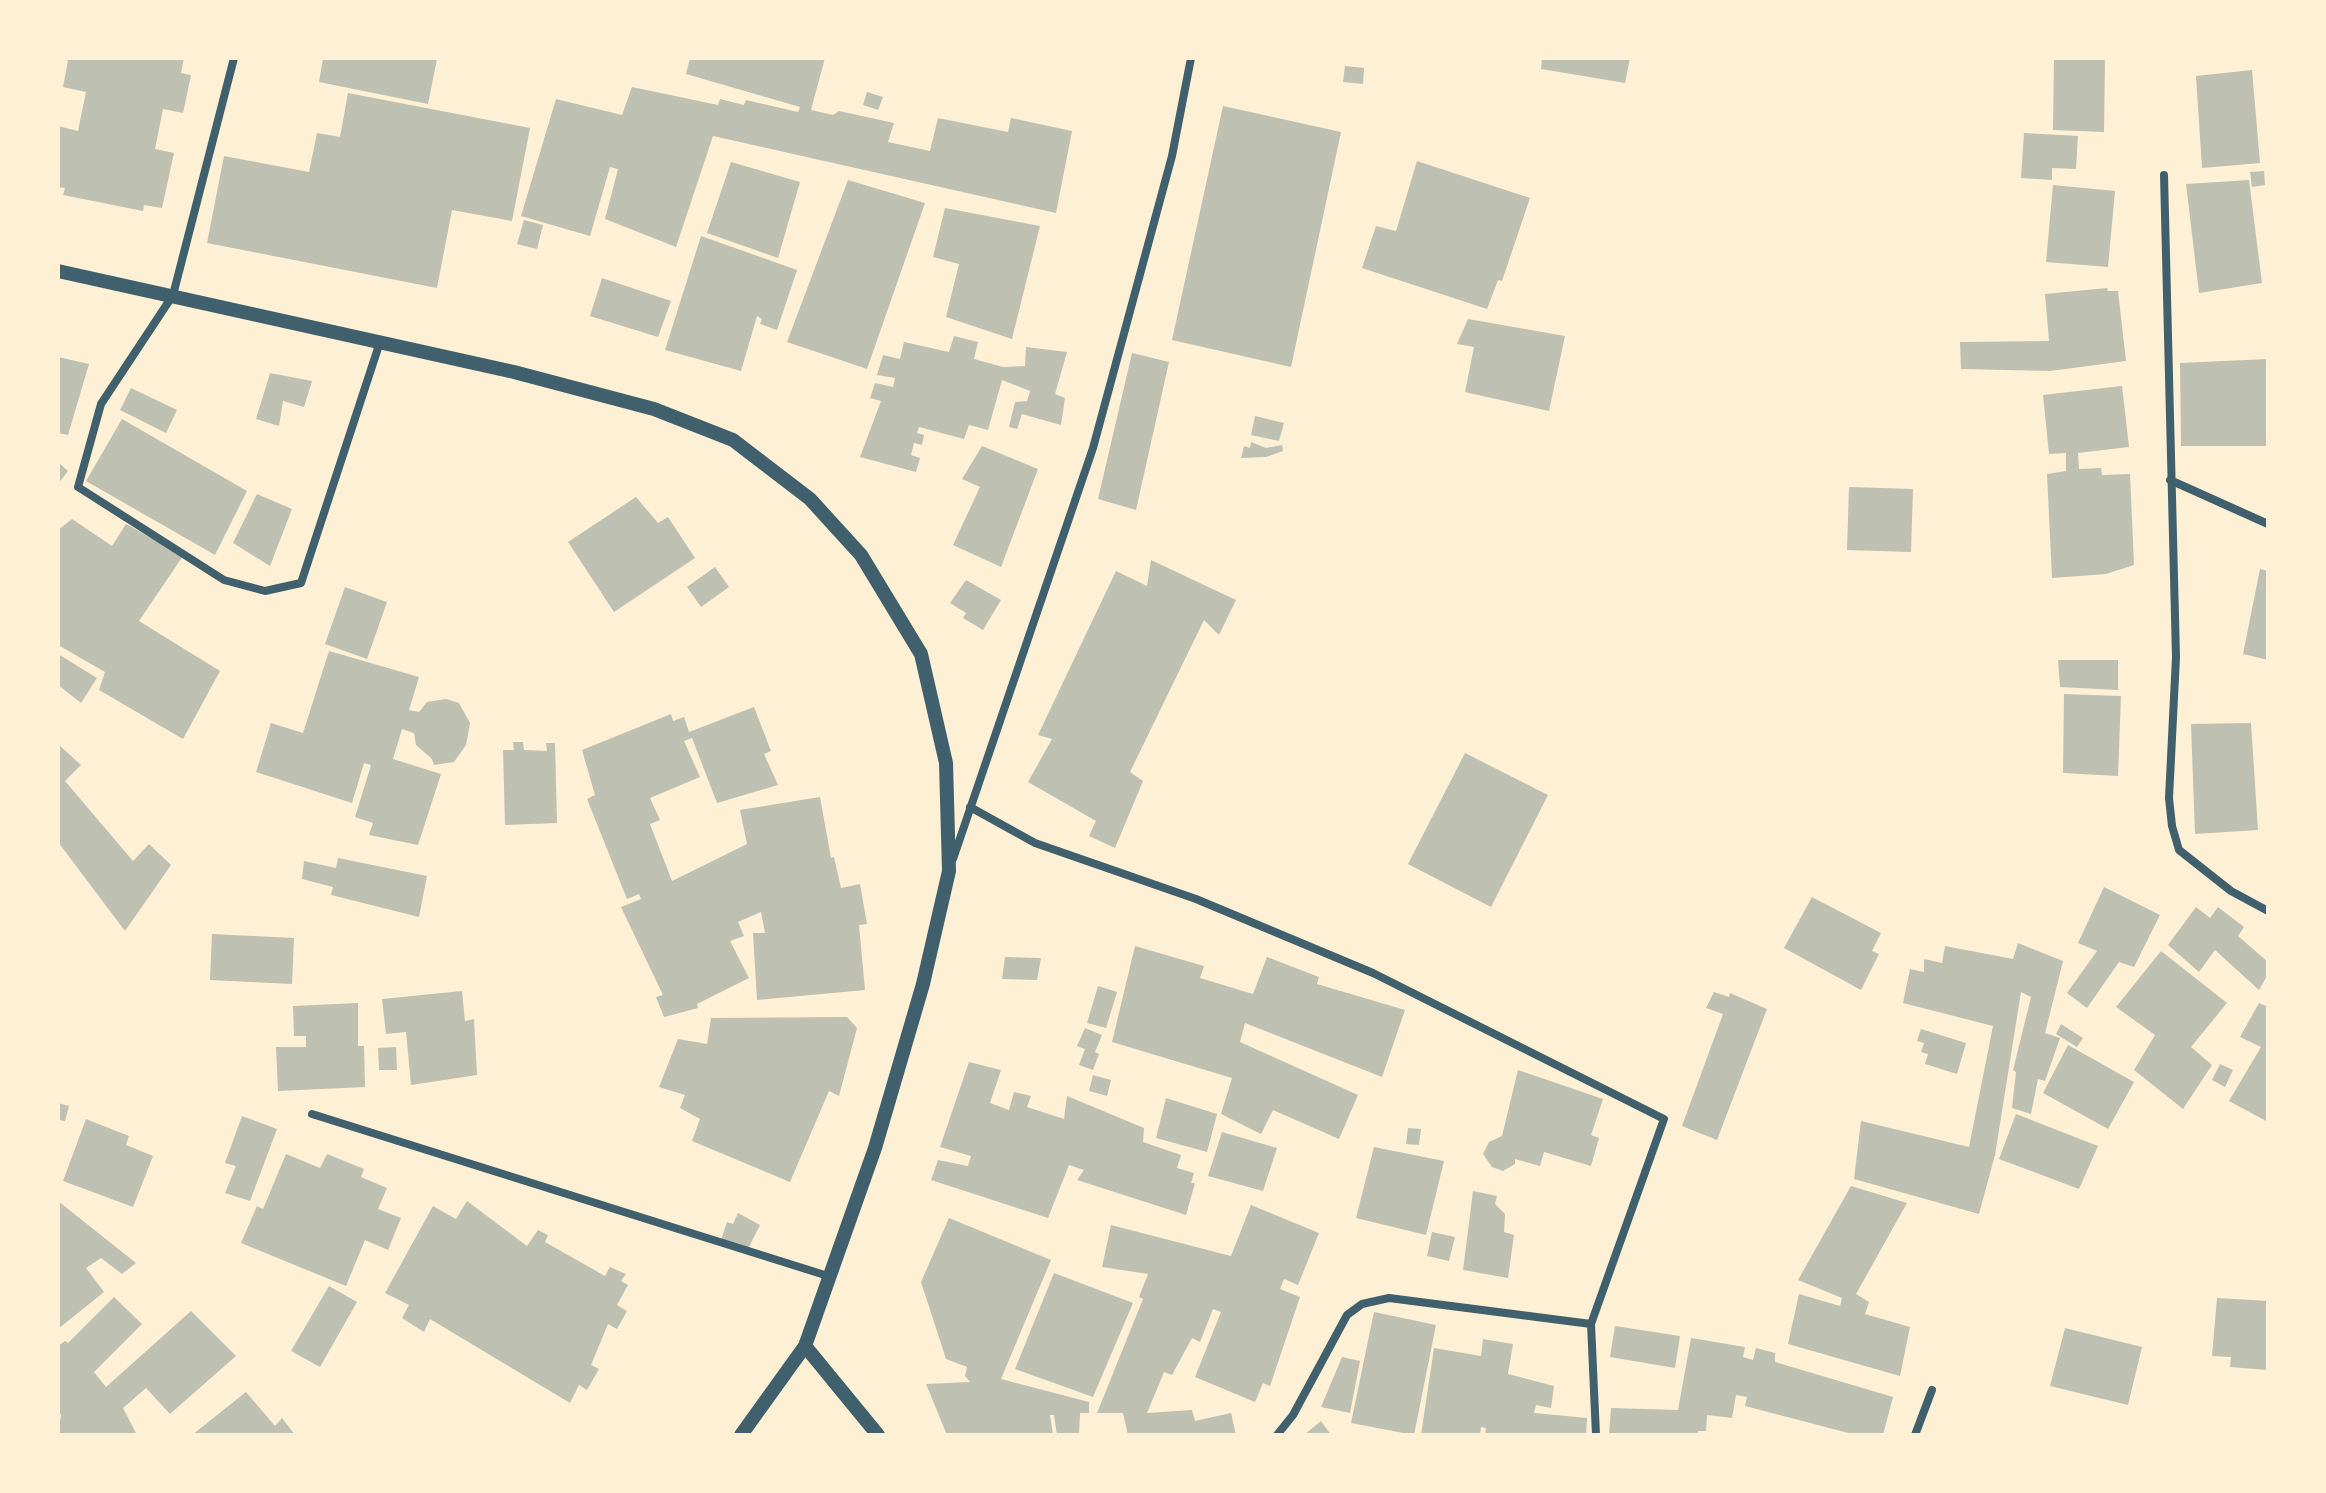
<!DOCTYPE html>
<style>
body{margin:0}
#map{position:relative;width:2326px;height:1493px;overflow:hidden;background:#fdf0d5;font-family:"PT Sans",sans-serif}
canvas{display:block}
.frame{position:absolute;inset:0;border:60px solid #fdf0d5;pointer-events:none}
</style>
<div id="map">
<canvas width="2326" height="1493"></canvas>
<div class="frame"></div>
</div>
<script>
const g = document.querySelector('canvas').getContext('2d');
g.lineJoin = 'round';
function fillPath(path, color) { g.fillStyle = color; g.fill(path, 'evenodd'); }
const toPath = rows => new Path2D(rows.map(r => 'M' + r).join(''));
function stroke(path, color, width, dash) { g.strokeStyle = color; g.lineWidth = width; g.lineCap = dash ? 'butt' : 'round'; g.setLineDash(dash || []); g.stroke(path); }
fillPath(toPath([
 [63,58,184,58,181,73,191,75,183,113,163,109,155,149,174,153,162,208,144,205,143,211,63,195,65,188,58,187,58,126,78,131,86,92,63,87,68,61],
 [323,58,437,59,428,104,319,82],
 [690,58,825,58,811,110,833,115,839,111,894,123,888,142,930,151,938,118,1008,132,1011,118,1072,131,1056,213,713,136,676,247,605,219,618,169,610,167,590,236,521,216,556,99,622,115,632,87,718,105,720,99,744,105,746,100,798,112,800,107,686,74],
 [1542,58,1630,58,1625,83,1541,69],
 [2105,59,2104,132,2053,130,2054,60],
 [1345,66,1364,68,1363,84,1343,82],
 [2252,70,2260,163,2202,168,2196,76],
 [867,92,883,97,878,110,863,105],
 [348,93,530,128,512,221,452,210,437,288,207,243,224,156,309,172,317,133,340,137],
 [1223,106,1341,132,1291,367,1172,340],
 [2024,133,2078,136,2076,169,2052,168,2052,180,2021,178],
 [1417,161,1530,198,1502,281,1498,280,1487,309,1362,268,1376,226,1396,231],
 [731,162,800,182,778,258,707,233],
 [2264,171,2265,185,2252,187,2250,172],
 [848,180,925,203,867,369,787,342],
 [2249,180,2262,283,2199,293,2186,184],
 [2053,185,2115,191,2108,267,2046,262],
 [945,208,1040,226,1012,339,946,317,959,264,933,257],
 [524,220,543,225,537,249,517,244],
 [701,236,797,270,777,330,760,324,762,319,757,316,741,371,665,350],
 [602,278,671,301,658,337,590,316],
 [2107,288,2108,291,2118,291,2126,361,2050,371,1961,369,1960,342,2049,341,2045,294],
 [1468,319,1565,336,1549,411,1465,392,1474,347,1457,344],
 [954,336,978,342,974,359,1003,367,1025,366,1026,347,1067,352,1055,394,1065,398,1061,425,1022,414,1017,429,1009,427,1015,402,1027,401,1030,391,1002,380,988,430,969,425,964,439,919,427,917,433,924,435,922,445,914,443,911,455,920,458,916,472,860,457,881,401,870,398,875,383,893,387,895,378,877,375,883,355,900,359,904,342,949,352],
 [1132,353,1169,362,1136,510,1098,499],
 [58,357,89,364,68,435,58,433],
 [2268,359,2268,446,2181,446,2180,363],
 [270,373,312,381,304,407,283,401,279,426,256,419],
 [2122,386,2129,447,2078,453,2079,469,2101,468,2102,475,2130,474,2134,565,2106,574,2052,578,2047,474,2066,471,2066,453,2049,454,2043,395],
 [131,388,177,410,166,433,120,410],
 [1255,416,1284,423,1279,441,1251,435],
 [122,419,247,491,215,555,86,481],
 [1251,442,1266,448,1282,445,1283,451,1266,457,1241,458,1244,446,1250,448],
 [982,446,1038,469,1001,567,953,545,980,487,962,479],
 [58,462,68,471,58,484],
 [1849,487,1913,489,1911,552,1847,550],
 [257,494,292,509,270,566,233,543],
 [636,497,658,523,668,517,695,558,614,612,568,542],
 [72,519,112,546,126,524,183,556,139,621,220,671,183,739,99,690,105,672,58,645,58,530],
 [1151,560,1236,600,1219,635,1204,620,1130,772,1143,781,1115,848,1089,836,1096,821,1028,782,1052,739,1038,735,1116,571,1147,586],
 [715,567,729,587,701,607,687,587],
 [2260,569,2268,571,2268,660,2243,654],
 [966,580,1001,600,983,630,963,618,966,613,950,603],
 [345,587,387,602,367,659,325,644],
 [329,651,419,677,409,710,419,712,427,702,446,699,459,703,470,723,466,745,454,762,434,765,432,759,416,745,414,733,402,729,393,759,441,774,418,845,369,835,373,823,355,817,371,765,364,763,352,803,256,772,271,723,303,733],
 [58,654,97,678,81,703,58,685],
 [2058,660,2118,660,2118,690,2060,687],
 [2064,694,2121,696,2118,776,2063,773],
 [754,707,771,751,764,754,778,785,717,803,692,738,684,741,700,777,650,798,660,820,650,824,672,881,747,844,740,810,820,797,831,858,834,857,841,888,860,884,867,924,859,925,865,990,757,1000,753,933,765,933,761,912,738,922,744,936,730,941,749,978,697,1004,698,1008,664,1017,656,997,663,995,621,907,641,899,639,894,627,899,587,799,595,795,582,750,671,714,673,721,684,717,689,732],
 [2251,723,2258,830,2195,834,2191,724],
 [513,742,523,742,524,750,547,751,546,743,555,743,557,823,505,825,503,750,514,750],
 [58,744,81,765,65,781,133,861,149,844,171,865,125,931,58,842],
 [1465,753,1548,795,1491,907,1408,864],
 [338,858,427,876,419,917,331,895,333,887,302,879,304,861,336,868],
 [2104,887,2160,915,2134,967,2119,962,2087,1008,2067,993,2097,951,2078,943],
 [1812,897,1881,933,1872,951,1879,954,1861,990,1784,948],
 [2196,907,2210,918,2218,907,2244,927,2238,936,2268,962,2268,974,2259,990,2215,950,2199,972,2168,945],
 [212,934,294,938,292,984,210,980],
 [2018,943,2063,961,2045,1033,2060,1038,2045,1081,2038,1079,2031,1114,2012,1108,2016,1072,2013,1070,2031,997,2021,992,1995,1155,1979,1214,1854,1179,1861,1121,1969,1147,1993,1026,1903,1003,1910,969,1924,972,1924,959,1942,963,1945,946,2013,959],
 [1135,946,1204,966,1200,978,1253,994,1267,957,1319,977,1317,984,1405,1010,1382,1077,1245,1023,1240,1042,1358,1095,1339,1139,1273,1110,1261,1134,1221,1114,1232,1078,1112,1042],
 [2161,951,2227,1003,2191,1047,2212,1065,2183,1109,2134,1070,2155,1035,2116,1007],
 [1005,957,1041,958,1037,980,1002,979],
 [1098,986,1117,992,1106,1028,1087,1023],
 [462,991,465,1021,474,1019,477,1075,411,1085,406,1032,386,1034,382,999],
 [1714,992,1729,997,1730,993,1767,1009,1717,1140,1682,1126,1723,1014,1706,1008],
 [358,1003,358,1046,364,1046,365,1087,278,1091,276,1047,306,1047,306,1036,294,1036,293,1006],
 [2259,1003,2268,1007,2268,1122,2229,1101,2261,1047,2240,1037],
 [847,1017,857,1028,839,1096,829,1091,790,1182,692,1141,700,1119,680,1108,685,1095,659,1087,678,1039,707,1044,711,1018],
 [2061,1024,2083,1038,2077,1047,2056,1034],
 [1085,1028,1102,1035,1095,1052,1099,1054,1093,1070,1079,1065,1085,1049,1077,1046],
 [1921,1029,1966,1043,1957,1074,1925,1064,1928,1054,1921,1052,1924,1043,1917,1041],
 [2068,1045,2134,1082,2108,1129,2043,1093],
 [396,1047,397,1070,379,1070,378,1048],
 [969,1062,1001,1070,990,1103,1009,1110,1014,1092,1031,1096,1027,1107,1064,1119,1067,1096,1144,1128,1143,1142,1181,1155,1177,1168,1194,1173,1191,1183,1195,1183,1186,1215,1077,1180,1084,1170,1069,1165,1048,1218,931,1180,938,1160,968,1166,971,1156,940,1147],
 [2220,1064,2233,1070,2225,1087,2212,1080],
 [1518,1070,1603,1099,1591,1135,1599,1138,1591,1166,1544,1152,1540,1166,1515,1159,1515,1164,1503,1171,1492,1167,1483,1154,1489,1142,1502,1136],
 [1093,1075,1111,1080,1107,1096,1089,1091],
 [1166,1098,1217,1114,1207,1152,1156,1138],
 [58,1103,69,1106,65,1121,58,1120],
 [2016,1114,2098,1146,2079,1189,1999,1159],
 [242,1116,277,1129,250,1201,225,1193,236,1166,225,1163],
 [86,1119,129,1136,126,1145,153,1156,133,1207,63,1181],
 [1408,1128,1421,1129,1419,1145,1406,1144],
 [1222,1132,1277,1148,1263,1191,1208,1176],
 [1374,1147,1444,1161,1426,1235,1356,1218],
 [286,1154,320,1168,327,1154,364,1169,361,1177,387,1188,378,1209,401,1218,388,1250,365,1240,346,1286,241,1243,257,1206,263,1209],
 [1851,1186,1907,1203,1856,1294,1869,1302,1865,1314,1910,1327,1900,1376,1788,1344,1799,1294,1840,1306,1842,1298,1798,1280],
 [1473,1191,1497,1196,1495,1204,1505,1214,1504,1232,1514,1235,1508,1278,1463,1270],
 [58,1201,136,1263,122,1274,101,1258,86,1268,104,1292,58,1329],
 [467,1201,527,1246,538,1230,548,1235,545,1242,605,1276,610,1267,626,1274,621,1281,628,1285,617,1305,627,1311,617,1329,608,1324,591,1365,599,1369,587,1390,579,1385,570,1403,430,1319,424,1332,402,1318,409,1305,385,1293,433,1206,456,1219],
 [1251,1205,1319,1233,1298,1285,1284,1279,1280,1289,1300,1297,1270,1386,1263,1383,1255,1402,1195,1377,1221,1312,1213,1309,1200,1342,1192,1338,1172,1375,1164,1372,1147,1413,1192,1410,1195,1421,1231,1413,1236,1435,1128,1435,1123,1413,1097,1413,1143,1299,1139,1297,1148,1274,1102,1267,1111,1225,1231,1256],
 [738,1213,760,1225,746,1253,721,1240,727,1222,733,1224],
 [949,1218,1051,1260,1001,1379,1089,1402,1089,1413,1080,1413,1079,1434,1057,1435,1054,1415,1050,1415,1053,1435,947,1435,926,1384,970,1382,965,1376,967,1367,946,1359,921,1282],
 [1432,1232,1455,1237,1449,1261,1427,1256],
 [1054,1273,1133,1303,1093,1397,1015,1369],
 [329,1286,357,1302,320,1367,291,1351],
 [114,1297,142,1324,94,1372,106,1387,191,1311,236,1356,170,1414,146,1388,123,1408,137,1435,58,1435,61,1415,58,1410,58,1346,65,1341,68,1343],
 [2217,1298,2268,1301,2268,1370,2230,1367,2231,1357,2212,1356],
 [1374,1312,1436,1325,1414,1435,1351,1423],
 [1615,1326,1680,1336,1675,1368,1610,1357],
 [2065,1328,2142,1347,2128,1405,2050,1386],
 [1691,1338,1745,1347,1743,1357,1753,1360,1756,1348,1775,1353,1775,1362,1893,1397,1883,1435,1856,1435,1745,1406,1747,1397,1736,1395,1732,1418,1707,1415,1706,1431,1698,1431,1697,1435,1609,1435,1611,1408,1678,1410],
 [1483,1339,1513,1344,1508,1374,1554,1386,1551,1408,1536,1405,1534,1413,1587,1418,1586,1435,1485,1435,1486,1428,1481,1427,1480,1435,1421,1435,1434,1348,1481,1356],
 [1342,1357,1360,1361,1350,1413,1321,1407],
 [246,1392,275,1426,282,1418,295,1435,192,1435],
 [1321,1421,1331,1435,1304,1435]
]), '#bec0b2');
stroke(toPath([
 [234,58,173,295,101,404,78,487,224,580,265,591,301,583,380,342],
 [2164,175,2176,657,2169,798,2172,826,2179,850,2231,891,2268,911],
 [2170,480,2268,524],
 [970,807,1035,843,1196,899,1373,973,1664,1119,1591,1324,1596,1435],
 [953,859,1093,448,1172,156,1191,58],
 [312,1114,828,1276],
 [1277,1435,1293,1415,1347,1315,1362,1304,1389,1298,1591,1324],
 [1915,1435,1932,1390]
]), '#3f606c', 8);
stroke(toPath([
 [58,271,514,372,654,409,733,440,810,499,861,555,921,654,946,763,949,871,923,984,875,1148,805,1346,741,1435],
 [805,1346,878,1435]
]), '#3f606c', 14);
</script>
